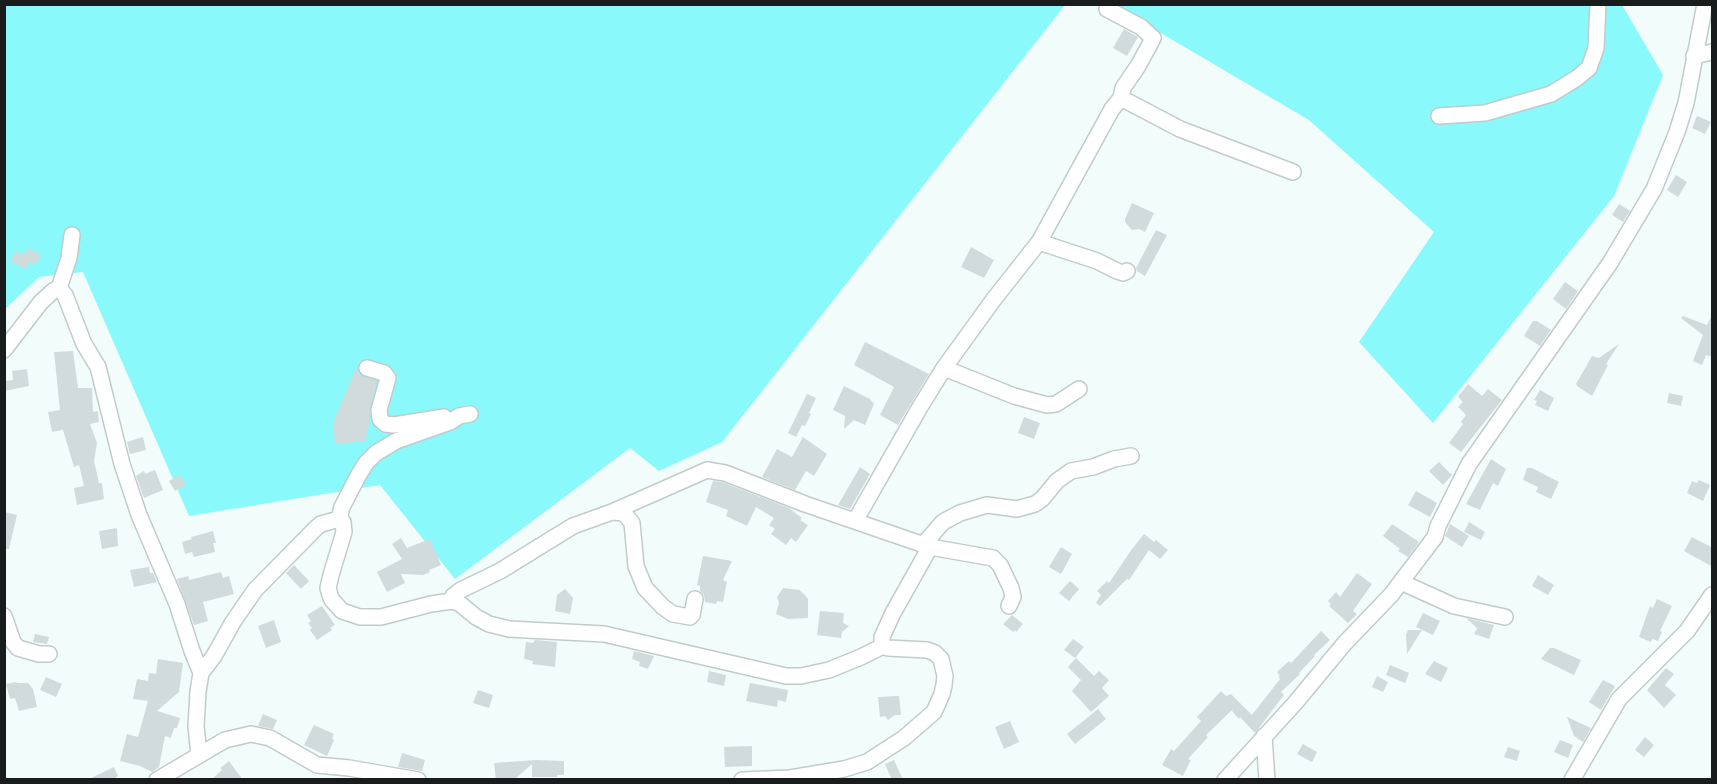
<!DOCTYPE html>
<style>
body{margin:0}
#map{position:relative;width:1717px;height:784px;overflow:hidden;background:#f2fcfb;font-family:Literata,serif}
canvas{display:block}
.frame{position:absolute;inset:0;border:6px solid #191c1c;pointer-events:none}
</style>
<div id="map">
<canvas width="1717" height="784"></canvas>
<div class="frame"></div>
</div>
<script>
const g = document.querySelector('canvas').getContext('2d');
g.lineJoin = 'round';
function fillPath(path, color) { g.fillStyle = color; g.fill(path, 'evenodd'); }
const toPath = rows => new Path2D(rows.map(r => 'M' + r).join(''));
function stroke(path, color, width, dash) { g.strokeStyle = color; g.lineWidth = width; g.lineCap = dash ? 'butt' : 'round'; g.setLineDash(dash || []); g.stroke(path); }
fillPath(toPath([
 [5,5,1065,5,722,442,659,471,630,448,455,579,380,485,189,516,83,272,39,277,5,309],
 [1113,5,1622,5,1663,75,1614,196,1433,423,1359,342,1434,232,1309,120]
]), '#89f9fb');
fillPath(toPath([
 [1124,29,1138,37,1127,56,1113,48],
 [1697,116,1711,122,1705,134,1692,128],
 [1676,175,1687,182,1678,197,1667,190],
 [1132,203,1154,213,1145,232,1139,229,1132,230,1125,222,1125,219],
 [1619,204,1630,211,1623,222,1612,215],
 [1156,230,1167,235,1145,276,1137,271,1136,268],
 [971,247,994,260,984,278,961,267],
 [28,248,41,255,36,265,30,261,26,269,10,261,16,251,24,255],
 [1565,282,1578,291,1566,309,1553,299],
 [1713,313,1713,357,1706,355,1702,365,1693,361,1703,335,1681,318,1683,316,1707,325],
 [1533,321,1537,321,1551,330,1540,346,1524,336],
 [865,342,929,374,898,425,880,415,894,387,854,365],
 [1619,344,1606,364,1608,365,1592,396,1577,386,1576,384,1592,356,1599,358],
 [73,351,78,388,92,388,93,412,98,411,99,422,90,424,97,443,94,461,99,483,102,483,104,499,77,505,74,488,84,486,79,465,74,467,63,430,52,432,48,412,60,410,54,352],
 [356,368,360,375,377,381,370,408,370,421,365,441,335,444,333,423],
 [27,369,29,386,4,391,4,381,13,380,12,371],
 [1468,384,1482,396,1488,389,1502,400,1461,452,1449,443,1463,424,1461,422,1466,415,1458,407,1463,402,1458,397],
 [844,386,870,399,874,404,865,425,854,420,844,429,845,416,833,410],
 [1540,390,1554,398,1548,411,1535,405,1537,401,1534,400],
 [1669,393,1683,396,1681,406,1667,403],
 [807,394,816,398,809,413,811,414,805,426,802,425,796,437,788,433],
 [1024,417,1040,423,1034,439,1018,433],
 [143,437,146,450,130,454,127,442],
 [803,437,827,454,814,476,806,471,795,490,762,477,777,449,792,457],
 [1491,459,1506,469,1498,486,1493,483,1480,510,1466,504],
 [1439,462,1452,475,1443,485,1429,471],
 [860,467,870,474,850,509,838,505],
 [1527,468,1532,468,1559,482,1551,499,1536,492,1538,487,1523,480],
 [155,470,163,490,144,498,136,476,144,471,145,474],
 [180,475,186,485,175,491,169,481],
 [1699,480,1710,485,1703,501,1687,493,1692,481,1697,483],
 [713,481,722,482,789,508,802,518,800,520,808,525,796,542,791,538,786,545,771,534,775,529,769,525,774,518,756,507,747,526,726,516,728,510,706,502],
 [1416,491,1437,503,1430,517,1408,505],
 [4,512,17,515,9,549,4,549],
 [1469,522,1485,532,1481,540,1464,532],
 [1392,524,1419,542,1408,557,1398,551,1400,549,1383,536],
 [1450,524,1469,536,1462,547,1445,536],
 [117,528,118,546,102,549,99,531],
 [213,531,216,543,213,543,215,552,194,557,192,552,185,554,182,542,192,539,191,537],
 [1144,534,1154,542,1153,543,1156,540,1168,550,1160,559,1149,550,1129,580,1127,579,1100,606,1096,603,1101,595,1097,591,1107,581,1109,583,1132,549],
 [1692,537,1713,548,1713,567,1684,551],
 [401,538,407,548,430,539,441,565,429,570,430,572,423,575,401,574,405,583,387,592,377,572,402,559,392,544],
 [1061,547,1072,554,1061,574,1049,567],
 [703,556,732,561,723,580,727,582,723,602,717,601,716,604,705,602,704,595,700,591,700,586,697,585],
 [294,565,309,581,301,589,286,573],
 [149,567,150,573,153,573,157,582,134,587,130,570],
 [221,572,223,578,229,576,234,594,203,602,208,621,194,625,177,579,188,576,189,580],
 [1357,573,1372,584,1353,611,1357,614,1348,623,1329,606,1331,604,1328,601,1336,592,1340,597],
 [1538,575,1554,585,1548,595,1532,586],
 [1070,581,1079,589,1069,601,1059,593],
 [783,588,799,590,804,594,808,599,808,618,788,619,776,614,779,603,777,597],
 [565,589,573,598,570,614,555,611,557,595],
 [1657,599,1672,606,1660,631,1662,632,1658,641,1652,639,1651,642,1639,637,1650,606,1653,608],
 [322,606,335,625,330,628,332,630,317,640,310,630,312,628,308,623,311,621,307,615],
 [820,611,844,613,843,623,849,626,842,632,841,638,817,635],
 [1423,613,1440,621,1433,635,1416,627],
 [1012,615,1023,624,1016,632,1015,630,1013,632,1003,624],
 [1466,618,1494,625,1489,639,1474,634,1477,628],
 [274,620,281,642,266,648,258,626],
 [1408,630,1422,630,1407,654,1406,635],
 [1321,631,1330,640,1314,655,1315,656,1299,673,1300,674,1281,692,1284,695,1255,733,1240,717,1239,719,1232,711,1233,709,1206,735,1208,737,1188,759,1191,760,1183,776,1162,765,1171,749,1174,751,1201,721,1197,717,1221,691,1226,696,1231,694,1252,715,1280,679,1278,677,1280,676,1277,672,1289,661,1291,663],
 [35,634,49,637,47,644,33,642],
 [1073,639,1084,647,1075,658,1064,650],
 [535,640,557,642,555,667,532,664,533,661,524,659,526,642,533,643],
 [1550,648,1554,648,1581,660,1574,675,1541,659],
 [634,651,654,656,648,669,639,666,640,662,632,659],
 [1076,658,1094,676,1099,671,1109,680,1102,688,1109,696,1091,712,1072,691,1081,680,1068,667],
 [158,659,183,663,179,692,157,711,180,718,177,728,174,728,171,738,165,736,159,767,152,772,140,766,120,761,127,734,138,737,148,701,133,699,137,679,148,681,149,673,156,674],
 [1434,661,1448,668,1441,682,1425,674],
 [1390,665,1409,673,1405,683,1386,675],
 [1666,668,1674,674,1665,685,1676,695,1664,708,1647,690],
 [709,671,726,675,724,686,707,682],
 [1377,676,1388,682,1383,692,1372,687],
 [46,677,62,684,56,697,40,690],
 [1603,680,1615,686,1601,710,1589,702],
 [16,682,17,683,28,683,33,689,37,707,19,711,15,698,10,699,6,684],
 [750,683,788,690,786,702,778,700,777,707,746,701],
 [478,690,493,695,489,708,473,703],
 [899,696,901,715,895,715,888,720,885,716,880,717,878,697],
 [1098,709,1106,719,1075,744,1067,734],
 [263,714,277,720,273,729,258,726],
 [1567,717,1591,728,1583,742,1574,736],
 [1010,721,1019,742,1004,749,995,727],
 [314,725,334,734,332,739,334,740,327,756,304,745],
 [1645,737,1654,745,1644,757,1635,750],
 [1560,740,1573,745,1568,758,1554,752],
 [1303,744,1317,752,1312,762,1297,754],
 [752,746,752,766,725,767,724,747],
 [1508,747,1520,751,1517,761,1504,757],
 [402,753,425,760,422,771,398,767],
 [536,760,564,761,564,775,557,775,557,777,532,777,532,764,515,779,496,780,494,763],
 [894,760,903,780,892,780,885,764],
 [229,761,243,780,211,780,222,770,220,768],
 [114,767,118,776,112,780,87,780]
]), '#d2dbdb');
const street = toPath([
 [1694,56,1712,52],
 [1121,98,1180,129,1293,172],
 [1439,116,1485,113,1551,94,1577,78,1589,68,1596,48,1598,4],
 [1039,242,1097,261,1117,271,1123,273,1127,271],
 [59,288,69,258,72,235],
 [4,350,41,302,53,291,59,288,65,295,84,344,98,367,122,464,139,515,177,604,192,651,201,673,198,692,196,726,199,755],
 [367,368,384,373,388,378,379,410,380,419,385,424,394,425,444,417],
 [944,368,1014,396,1047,405,1056,404,1079,389],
 [612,512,624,513,632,523,636,566,645,588,663,607,673,614,690,617,692,615,695,599],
 [339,519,342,507,358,476,366,463,376,453,396,441,450,422,459,416,470,414],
 [855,521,920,407,944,368,994,299,1039,242,1112,109,1121,98,1123,88,1138,66,1149,46,1153,38,1141,27,1107,9],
 [923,545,943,522,960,513,987,505,1017,509,1035,504,1042,499,1057,481,1071,471,1093,467,1114,459,1131,456],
 [930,547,993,558,1000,565,1011,588,1013,597,1009,606],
 [1401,582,1454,606,1505,617],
 [452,601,453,596,461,590,500,571,573,526,612,512,707,470,725,473,805,504,930,547,893,613,882,637,882,641,883,646,888,648,927,650,935,653,941,659,945,676,944,685,942,694,934,712,904,738,867,762,844,769,790,778,742,780],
 [4,616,13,642,18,648,39,654,49,654],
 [201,673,214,656,233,622,255,590,316,528,321,524,339,519,343,522,344,532,331,575,328,588,330,595,332,600,342,611,360,617,381,617,431,604,452,601,459,603,476,617,489,624,509,629,604,634,786,676,801,676,829,670,861,657,883,646],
 [1264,736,1267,780],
 [157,780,225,740,251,734,270,738,317,765,349,768,418,780],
 [1225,780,1296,702,1344,644,1391,595,1435,537,1438,526,1469,464,1610,263,1654,189,1677,132,1686,103,1705,4],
 [1572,780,1619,699,1687,631,1712,595]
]);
stroke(street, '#c2cbcb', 18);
stroke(street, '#fff', 15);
</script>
